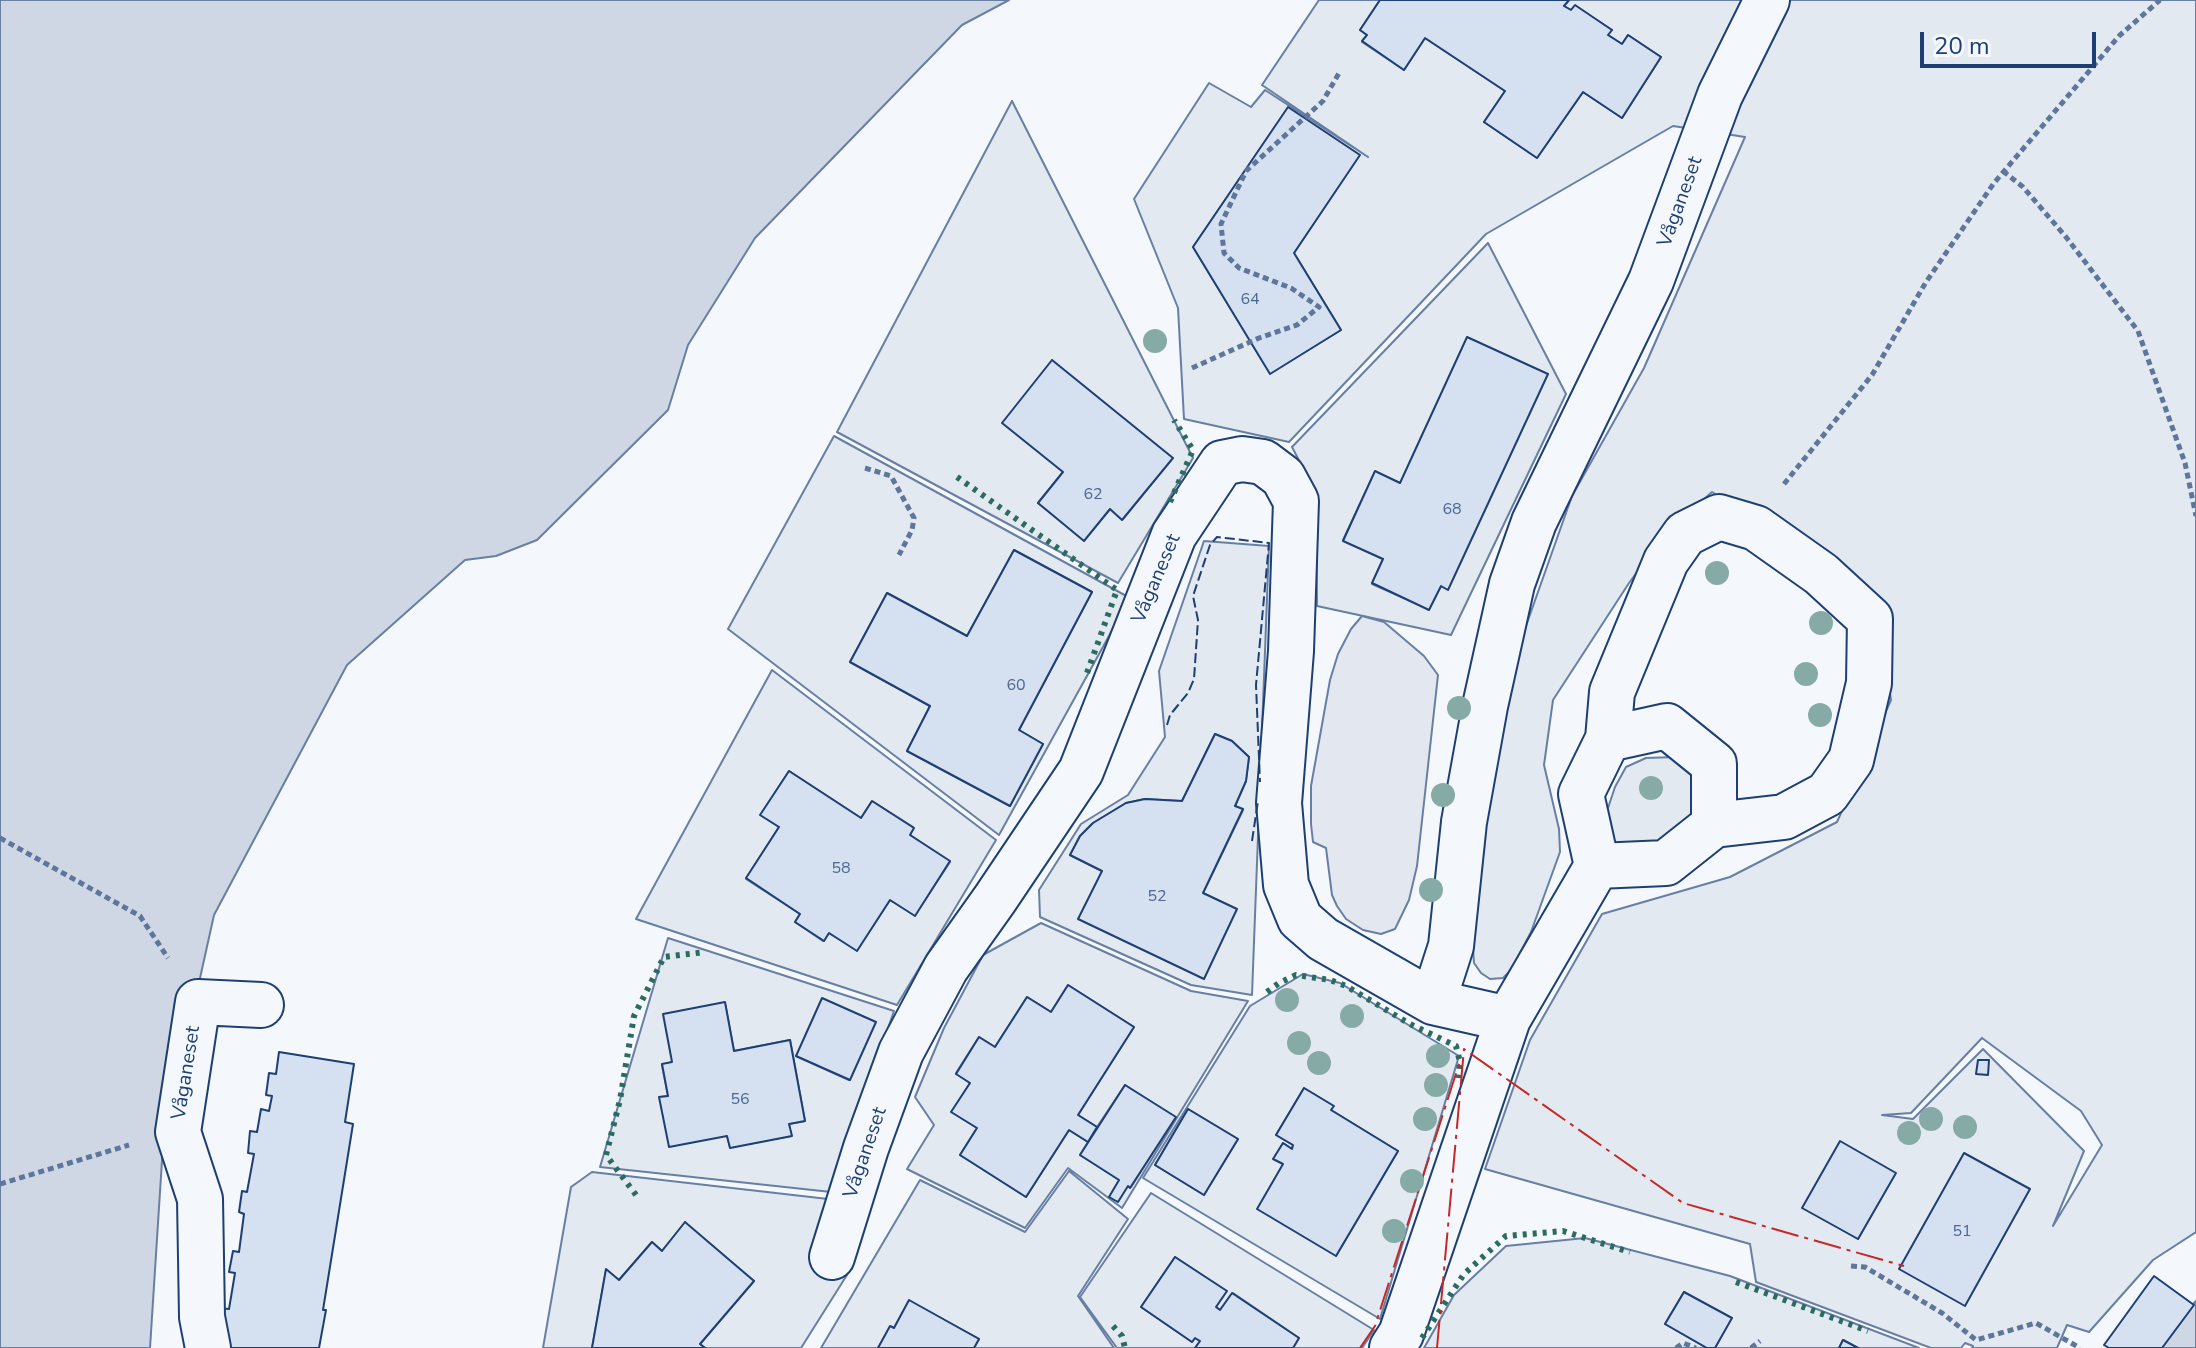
<!DOCTYPE html>
<meta charset="utf-8">
<style>
body{margin:0}
#map{position:relative;width:2196px;height:1348px;overflow:hidden;background:#f4f7fb;font-family:"Nunito Sans",sans-serif}
canvas{display:block}
.scale{position:absolute;left:1920px;top:32px;width:176px;height:36px;box-sizing:border-box;border:4px solid #1d3f73;border-top:0;padding-left:10px;font-size:24px;line-height:28px;white-space:nowrap;color:#1d3f73;-webkit-text-stroke:6px #f4f7fb;paint-order:stroke}
</style>
<div id="map">
<canvas width="2196" height="1348"></canvas>
<div class="scale">20 m</div>
</div>
<script>
const g = document.querySelector('canvas').getContext('2d');
g.lineJoin = 'round';
function fillPath(path, color) { g.fillStyle = color; g.fill(path, 'evenodd'); }
const toPath = rows => new Path2D(rows.map(r => 'M' + r).join(''));
function stroke(path, color, width, dash) { g.strokeStyle = color; g.lineWidth = width; g.lineCap = dash ? 'butt' : 'round'; g.setLineDash(dash || []); g.stroke(path); }
function write(font, color, halo, rows, align = 'center') {
  g.font = font + ' "Nunito Sans",sans-serif'; g.lineWidth = 6; g.setLineDash([]); g.textBaseline = 'middle'; g.strokeStyle = halo; g.fillStyle = color; for (const [text, x, y, turn = 0] of rows) {
    g.save(); g.translate(x, y); g.rotate((+turn || 0) * Math.PI / 180); g.textAlign = isNaN(turn) ? turn : align; if (halo) g.strokeText(text, 0, 0); g.fillText(text, 0, 0); g.restore();
  }
}
const green = toPath([
 [1319,0,1380,0,1360,30,1367,35,1362,42,1404,70,1425,38,1505,91,1484,122,1537,158,1583,92,1622,118,1661,57,1628,35,1622,44,1608,35,1612,30,1575,6,1571,10,1564,6,1569,0,2196,0,2196,1232,2153,1260,2089,1332,2067,1325,2057,1348,1972,1348,1973,1346,1965,1343,1961,1348,1931,1348,1756,1282,1750,1244,1485,1169,1530,1040,1602,914,1730,877,1837,822,1891,700,1874,593,1712,492,1666,533,1629,583,1553,700,1544,765,1559,829,1560,852,1531,932,1511,970,1503,978,1490,979,1481,973,1474,963,1471,920,1486,805,1521,640,1572,496,1644,368,1745,137,1673,126,1486,234,1289,442,1184,419,1178,308,1134,199,1209,83,1251,107,1265,90,1368,157,1262,85,1319,0],
 [1288,108,1359,155,1294,253,1341,330,1270,373,1193,247,1288,108],
 [1982,1038,2081,1111,2102,1145,2053,1226,2084,1151,1983,1049,1913,1119,1882,1115,1911,1113,1982,1038],
 [1895,1173,1858,1239,1803,1207,1895,1173],
 [1012,101,1193,458,1118,583,837,432,1012,101],
 [1172,458,1123,519,1110,509,1084,540,1038,503,1063,472,1172,458],
 [1488,243,1566,394,1451,635,1317,606,1316,493,1292,447,1488,243],
 [1375,472,1400,483,1447,589,1441,586,1429,609,1372,584,1383,559,1343,540,1375,472],
 [834,436,1130,598,999,835,728,629,834,436],
 [1014,550,1092,592,1019,730,1043,744,1010,806,907,751,930,706,850,662,887,593,967,636,1014,550],
 [1204,541,1269,546,1252,995,1191,985,1040,917,1039,890,1081,824,1128,795,1165,737,1159,671,1204,541],
 [1215,734,1232,741,1249,757,1246,781,1235,806,1243,810,1203,893,1236,909,1102,871,1070,855,1080,836,1093,823,1126,803,1145,799,1182,801,1215,734],
 [772,670,996,840,897,1005,636,919,772,670],
 [789,771,861,818,872,801,913,827,910,835,950,862,915,915,890,900,857,950,829,933,823,941,795,922,800,914,746,879,779,827,761,815,789,771],
 [1675,757,1694,769,1700,792,1690,818,1668,840,1629,852,1616,847,1609,831,1607,811,1615,787,1626,767,1646,758,1675,757],
 [1041,923,1191,991,1248,1001,1122,1208,1068,1168,1025,1228,907,1169,934,1125,915,1097,944,1028,983,955,1041,923],
 [1068,985,1134,1027,1078,1115,1097,1127,1125,1085,1175,1118,1131,1187,1080,1155,1088,1142,1069,1130,1026,1197,960,1155,977,1128,952,1112,970,1083,956,1073,979,1037,995,1047,1027,997,1051,1012,1068,985],
 [668,938,894,1011,831,1192,600,1167,668,938],
 [725,1003,734,1051,790,1040,805,1121,789,1124,791,1136,730,1147,727,1136,660,1097,668,1096,662,1065,672,1062,725,1003],
 [875,1022,849,1080,796,1056,875,1022],
 [1303,974,1340,983,1459,1056,1380,1319,1143,1178,1250,1006,1303,974],
 [1304,1088,1333,1106,1331,1110,1398,1151,1336,1256,1283,1164,1274,1159,1283,1143,1292,1149,1293,1145,1276,1135,1304,1088],
 [1188,1109,1238,1139,1204,1195,1155,1165,1188,1109],
 [1069,1171,1128,1219,1078,1296,1114,1348,974,1348,979,1339,909,1301,894,1328,890,1327,878,1348,821,1348,920,1180,1025,1232,1069,1171],
 [592,1172,863,1203,852,1267,801,1348,705,1348,700,1344,754,1281,685,1223,662,1251,652,1242,619,1280,606,1270,592,1348,543,1348,571,1187,592,1172],
 [1151,1193,1374,1330,1362,1348,1293,1348,1299,1338,1233,1293,1220,1310,1216,1307,1226,1291,1175,1257,1141,1307,1192,1342,1195,1338,1200,1341,1195,1348,1117,1348,1080,1297,1151,1193],
 [1585,1238,1730,1276,1919,1348,1858,1348,1843,1340,1839,1348,1715,1348,1731,1318,1684,1292,1665,1324,1707,1348,1424,1348,1454,1295,1506,1246,1585,1238]
]);
fillPath(green, '#e3e9f0');
stroke(green, '#687fa3', 2);
const parking = toPath([
 [1362,616,1384,622,1424,656,1438,675,1417,866,1409,900,1395,929,1381,934,1363,930,1346,919,1337,906,1332,895,1326,848,1313,842,1311,824,1311,786,1330,680,1338,654,1351,629,1362,616]
]);
fillPath(parking, '#e3e8f0');
stroke(parking, '#687fa3', 2);
const water = toPath([
 [0,0,1009,0,962,25,755,238,688,345,668,410,537,540,496,556,465,560,347,665,214,915,163,1145,150,1348,0,1348,0,0],
 [2196,1301,2196,1348,2156,1348,2192,1305,2196,1301]
]);
fillPath(water, '#cfd7e4');
stroke(water, '#687fa3', 2);
const building = toPath([
 [1380,0,1569,0,1564,6,1571,10,1575,5,1612,30,1608,35,1622,44,1628,35,1661,57,1622,118,1583,92,1537,158,1484,122,1505,91,1425,38,1404,70,1362,41,1367,35,1360,30,1380,0],
 [1288,107,1360,155,1294,253,1341,330,1270,374,1193,247,1288,107],
 [1467,337,1548,374,1448,590,1441,586,1429,610,1372,583,1383,559,1343,541,1375,471,1400,483,1467,337],
 [1052,360,1173,458,1122,520,1110,509,1084,541,1038,503,1063,472,1002,423,1052,360],
 [1014,550,1092,592,1019,730,1043,744,1010,806,907,751,930,706,850,662,887,593,967,636,1014,550],
 [1215,734,1232,741,1249,757,1246,781,1235,806,1243,809,1203,893,1237,909,1204,979,1078,919,1102,871,1070,855,1080,836,1093,823,1126,803,1145,799,1182,801,1215,734],
 [789,771,861,818,872,801,914,828,910,835,950,861,915,916,890,900,857,951,829,933,824,941,795,922,800,914,746,878,779,827,760,815,789,771],
 [1068,985,1134,1027,1078,1115,1097,1127,1088,1142,1069,1130,1026,1197,960,1155,977,1128,951,1112,970,1083,956,1074,979,1037,995,1047,1027,997,1051,1012,1068,985],
 [822,998,876,1022,850,1080,796,1056,822,998],
 [725,1002,734,1051,790,1040,805,1121,789,1124,792,1136,730,1148,727,1136,669,1147,659,1097,668,1096,662,1064,672,1062,663,1014,725,1002],
 [279,1052,354,1064,345,1122,353,1124,323,1310,326,1310,319,1348,221,1348,218,1308,229,1309,235,1273,229,1272,233,1251,239,1252,244,1214,239,1212,242,1191,247,1192,254,1154,248,1153,250,1131,257,1132,261,1109,269,1111,272,1096,266,1095,269,1073,276,1074,279,1052],
 [1978,1060,1989,1060,1988,1075,1976,1074,1978,1060],
 [1125,1085,1176,1117,1130,1188,1128,1186,1118,1202,1109,1197,1119,1180,1080,1155,1125,1085],
 [1304,1088,1334,1106,1331,1110,1398,1151,1336,1256,1257,1209,1283,1164,1273,1159,1283,1143,1292,1149,1293,1145,1276,1135,1304,1088],
 [1188,1109,1238,1139,1204,1195,1155,1165,1188,1109],
 [1840,1141,1896,1173,1858,1239,1802,1208,1840,1141],
 [1964,1153,2030,1189,1965,1306,1899,1269,1964,1153],
 [685,1222,754,1281,700,1344,705,1348,592,1348,606,1269,619,1280,652,1242,662,1251,685,1222],
 [1175,1257,1227,1291,1216,1307,1220,1310,1232,1293,1299,1338,1293,1348,1195,1348,1200,1341,1195,1338,1192,1342,1141,1307,1175,1257],
 [2154,1276,2194,1305,2162,1348,2109,1348,2104,1345,2154,1276],
 [1684,1292,1732,1318,1715,1348,1707,1348,1665,1324,1684,1292],
 [909,1300,979,1339,974,1348,878,1348,890,1326,894,1328,909,1300],
 [1843,1340,1858,1348,1839,1348,1843,1340]
]);
fillPath(building, '#d5e0f0');
stroke(building, '#1d3f73', 2);
const minor = toPath([
 [1608,739,1612,692,1666,561,1685,534,1719,517,1756,528,1821,574,1870,619,1869,683,1851,760,1827,794,1784,817,1714,825],
 [1433,1002,1451,946,1464,822,1485,706,1512,584,1534,522,1651,281,1720,95,1767,0],
 [832,1257,866,1148,901,1052,946,968,995,899,1081,771,1174,535,1222,463,1242,459,1263,462,1283,477,1296,501,1291,651,1279,803,1286,885,1300,919,1323,939,1433,1002,1508,1019],
 [208,1348,202,1317,200,1199,178,1132,198,1002,261,1005],
 [1392,1348,1401,1334,1508,1019,1597,866,1581,794,1608,739,1667,726,1714,764,1714,825,1666,863,1597,866]
]);
stroke(minor, '#1d3f73', 48);
stroke(toPath([
 [2003,171,2023,187,2066,237,2138,331,2185,463,2196,516],
 [1192,368,1259,338,1297,325,1319,307,1291,288,1239,268,1224,253,1221,224,1246,171,1323,101,1339,73],
 [865,468,891,476,914,518,912,530,899,555],
 [1784,484,1872,375,1926,282,1994,183,2119,36,2160,0],
 [0,838,140,916,168,958],
 [0,1184,129,1145],
 [1851,1266,1865,1267,1942,1313,1976,1340,2036,1323,2080,1348],
 [1676,1348,1683,1343,1696,1348],
 [1751,1348,1760,1341]
]), '#5e769c', 5, [6, 4]);
stroke(minor, '#f4f7fb', 44);
stroke(toPath([
 [957,477,1117,590,1087,673],
 [1170,502,1193,450,1174,420],
 [1267,992,1279,983,1296,975,1330,980,1346,986,1410,1024,1456,1046,1460,1062,1458,1078],
 [636,1195,606,1155,620,1100,634,1016,664,957,705,952],
 [1736,1282,1868,1331],
 [1113,1326,1122,1336,1125,1348],
 [1422,1338,1464,1274,1506,1236,1563,1231,1630,1252]
]), '#2c6c60', 6, [4, 6]);
stroke(toPath([
 [1167,725,1170,715,1188,693,1194,679,1198,620,1193,596,1210,545,1217,537,1269,543,1256,685,1260,782],
 [1252,841,1258,801]
]), '#1d3f73', 2, [10, 4]);
stroke(toPath([
 [1360,1348,1375,1326,1460,1061],
 [1437,1348,1464,1049,1683,1203,1904,1266]
]), '#c62828', 2, [28, 6, 4, 6]);
g.fillStyle = '#86aba6';
for (const [x, y] of [
 [1155,341],
 [1717,573],
 [1821,623],
 [1806,674],
 [1459,708],
 [1820,715],
 [1651,788],
 [1443,795],
 [1431,890],
 [1287,1000],
 [1352,1016],
 [1299,1043],
 [1438,1056],
 [1319,1063],
 [1436,1085],
 [1425,1119],
 [1931,1119],
 [1965,1127],
 [1909,1133],
 [1412,1181],
 [1394,1231]
]) { g.beginPath(); g.arc(x, y, 12, 0, 2 * Math.PI); g.fill(); }
write('16px', '#4b6792', null, [
 ["64",1250,300],
 ["62",1093,495],
 ["68",1452,510],
 ["60",1016,686],
 ["58",841,869],
 ["52",1157,897],
 ["56",740,1100],
 ["51",1962,1232]
]);
write('20px', '#1d3f73', '#f4f7fb', [
 ["Våganeset",1681,202,-70],
 ["Våganeset",1157,579,-67],
 ["Våganeset",187,1073,-81],
 ["Våganeset",866,1153,-71]
]);
</script>
